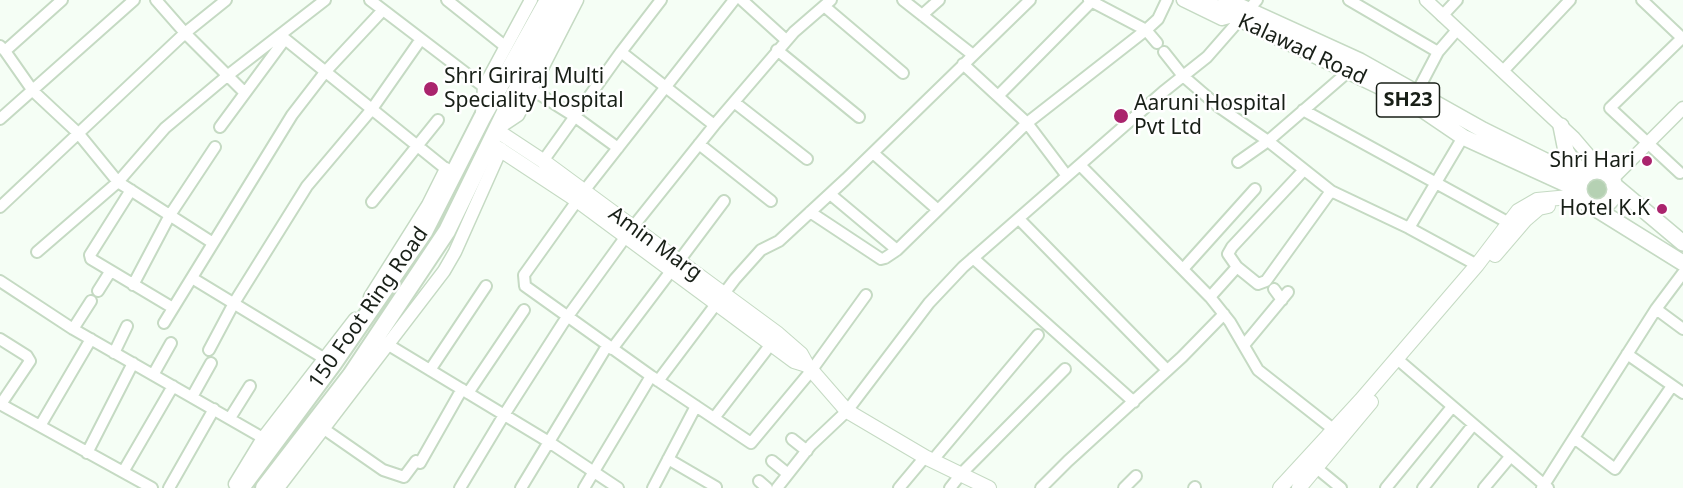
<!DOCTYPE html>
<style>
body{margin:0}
canvas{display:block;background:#f5fef5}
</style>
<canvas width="1683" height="488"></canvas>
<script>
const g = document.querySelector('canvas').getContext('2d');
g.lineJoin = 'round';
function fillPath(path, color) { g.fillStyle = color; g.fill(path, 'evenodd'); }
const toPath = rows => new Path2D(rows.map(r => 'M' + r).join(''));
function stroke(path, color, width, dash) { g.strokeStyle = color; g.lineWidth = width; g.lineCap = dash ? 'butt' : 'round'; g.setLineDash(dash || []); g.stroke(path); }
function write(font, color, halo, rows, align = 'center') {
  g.font = font + ' "Noto Sans",sans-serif'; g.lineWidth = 5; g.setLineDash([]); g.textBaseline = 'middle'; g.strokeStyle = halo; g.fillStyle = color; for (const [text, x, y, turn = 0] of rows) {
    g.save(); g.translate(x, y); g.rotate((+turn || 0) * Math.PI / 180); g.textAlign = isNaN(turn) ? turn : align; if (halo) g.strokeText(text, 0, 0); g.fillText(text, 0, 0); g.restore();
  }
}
fillPath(toPath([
 [1592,175,1609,183,1613,194,1612,199,1608,203,1594,201,1584,191,1583,182]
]), '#b5d1b3');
const minor = toPath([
 [156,0,185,33,245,93],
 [370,0,484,87],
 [447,0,506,47],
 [734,0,584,191,524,275,525,286,651,376,751,443,811,371,866,295],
 [742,0,786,40],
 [903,0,973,55],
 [1089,0,1146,30,1158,19,1167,0],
 [1349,0,1438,52,1417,92],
 [1642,0,1683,39],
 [824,6,903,73],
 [922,15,939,0],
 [1442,16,1457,0],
 [280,35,446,169],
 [0,46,5,51,62,0],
 [777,50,859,117],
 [5,51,33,91,78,133,118,182,213,243],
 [621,52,661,0],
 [1164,52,1183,76,1219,107,1268,141,1331,191,1409,228],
 [1438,52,1457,30],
 [963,64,1027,123,1067,176],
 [1503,71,1570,0],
 [531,89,574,116,618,148],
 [998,96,1091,2],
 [734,102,807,159],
 [1303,110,1509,223],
 [0,119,134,0],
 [220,127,285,39],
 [1463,137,1409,228,1477,265],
 [699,144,771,201],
 [873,153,938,210],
 [543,161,621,52,714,125],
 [1238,162,1268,141,1349,71],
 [1080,165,1210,297,1230,322,1258,370,1333,429],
 [1303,171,1232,247,1228,254,1237,267,1258,284,1266,281,1331,191],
 [1680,173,1610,108,1682,38],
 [131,190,90,255,91,259,173,308],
 [830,194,897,250,1027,123,1146,30,1157,43],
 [372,202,438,120],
 [0,207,185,33,226,0],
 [810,212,881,259,885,258,897,250],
 [1019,219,1167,370],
 [37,252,118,182,165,128,227,76,325,0],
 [973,258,1134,402],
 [679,261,724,201],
 [1183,269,1255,189],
 [192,278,330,362],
 [0,281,73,329,270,442],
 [133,285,170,215,215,147],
 [1274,289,1282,300],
 [98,291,110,272],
 [1210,297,1237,267],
 [1656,309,1683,329],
 [164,323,292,115,326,71,383,10],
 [73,329,91,301],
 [0,339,27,356,30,361,1,404],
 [382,341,549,442,618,488],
 [1244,345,1288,292],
 [612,349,671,271],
 [209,350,234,303,307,186,372,109,421,39],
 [114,353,127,326],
 [1627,354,1683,393],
 [1396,358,1548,488],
 [430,370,486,286],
 [153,375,171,343],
 [658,381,735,279,761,250,779,241,846,179,1030,0],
 [468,393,524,310],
 [192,397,211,363],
 [0,404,152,488],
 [230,418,250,386],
 [714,418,771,344],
 [40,426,91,339],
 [324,429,383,470,404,477,416,461],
 [1574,438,1615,469,1672,386],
 [792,439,807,451],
 [87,453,133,363],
 [668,459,716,487],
 [772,461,788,474],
 [932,461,1038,335],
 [420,463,462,389],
 [1319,470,1341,488],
 [123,472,173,386],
 [759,481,767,488],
 [169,488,214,409],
 [460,488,504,415,563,323,632,228,716,123,794,32,831,0],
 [521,488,607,346],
 [584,488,651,376],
 [653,488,696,406],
 [777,488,811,445,847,411,929,303,963,267,1163,92,1207,57,1257,0],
 [899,488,925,457],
 [950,488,961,474,1065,369],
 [1041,488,1068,461,1182,357,1224,314],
 [1124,488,1136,476],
 [1194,488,1195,487],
 [1386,488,1452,407],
 [1423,488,1473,425],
 [1484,488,1510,457],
 [1542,488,1656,309,1683,273]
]);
const tertiary = toPath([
 [1183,0,1222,19,1233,16],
 [1426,0,1574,138,1603,172],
 [482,113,484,87,531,0],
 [497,129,518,115,577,0],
 [1612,179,1683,108],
 [370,297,428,205,446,169,454,175],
 [235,484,263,438,355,319],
 [278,488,444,271,455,252,501,149]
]);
const secondary = toPath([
 [496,130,543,161,778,334,801,354,807,365,847,411,925,457,989,488],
 [490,143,578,201,794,361,807,365],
 [1495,255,1525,220,1539,208,1548,206],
 [1280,488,1361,400,1477,265,1518,211,1537,200,1580,196],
 [1299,488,1371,402]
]);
const primary = toPath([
 [1200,0,1410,101,1463,137,1579,190],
 [1226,0,1360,61,1483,130,1582,179],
 [1561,126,1566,151,1575,165,1586,174],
 '1579 189a18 18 0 1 1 36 0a18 18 0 1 1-36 0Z',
 [1614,185,1683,243],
 [1593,207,1683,263]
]);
const trunk = toPath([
 [241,488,333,364,424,232,482,118,548,0],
 [264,488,351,375,447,231,509,104,565,0]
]);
stroke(minor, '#c5dac3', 14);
stroke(tertiary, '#c5dac3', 15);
stroke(secondary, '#c5dac3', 16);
stroke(primary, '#c5dac3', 18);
stroke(trunk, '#c5dac3', 20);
stroke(minor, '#fff', 10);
stroke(tertiary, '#fff', 12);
stroke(secondary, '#fff', 14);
stroke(primary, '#fff', 15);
stroke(trunk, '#fff', 16);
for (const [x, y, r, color] of [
 [431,89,8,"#aa246d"],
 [1121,116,8,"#aa246d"],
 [1647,161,6,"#aa246d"],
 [1662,209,6,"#aa246d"]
]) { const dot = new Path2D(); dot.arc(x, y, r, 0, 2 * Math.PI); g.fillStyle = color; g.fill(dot); stroke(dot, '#fff', 2); }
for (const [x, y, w] of [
 [1408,100,63]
]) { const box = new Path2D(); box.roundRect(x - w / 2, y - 17, w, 34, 4.5); g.fillStyle = '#fff'; g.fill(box); stroke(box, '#181f17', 1.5); }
write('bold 20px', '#181f17', null, [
 ["SH23",1408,100]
]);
write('21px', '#181f17', '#fff', [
 ["Kalawad Road",1302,50,25],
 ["Amin Marg",655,244,36],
 ["150 Foot Ring Road",369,308,-55]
]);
write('21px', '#181f17', '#fff', [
 ["Shri Giriraj Multi",444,77],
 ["Speciality Hospital",444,101],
 ["Aaruni Hospital",1134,104],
 ["Pvt Ltd",1134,128],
 ["Shri Hari",1635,161,"right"],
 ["Hotel K.K",1650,209,"right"]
], 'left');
</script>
